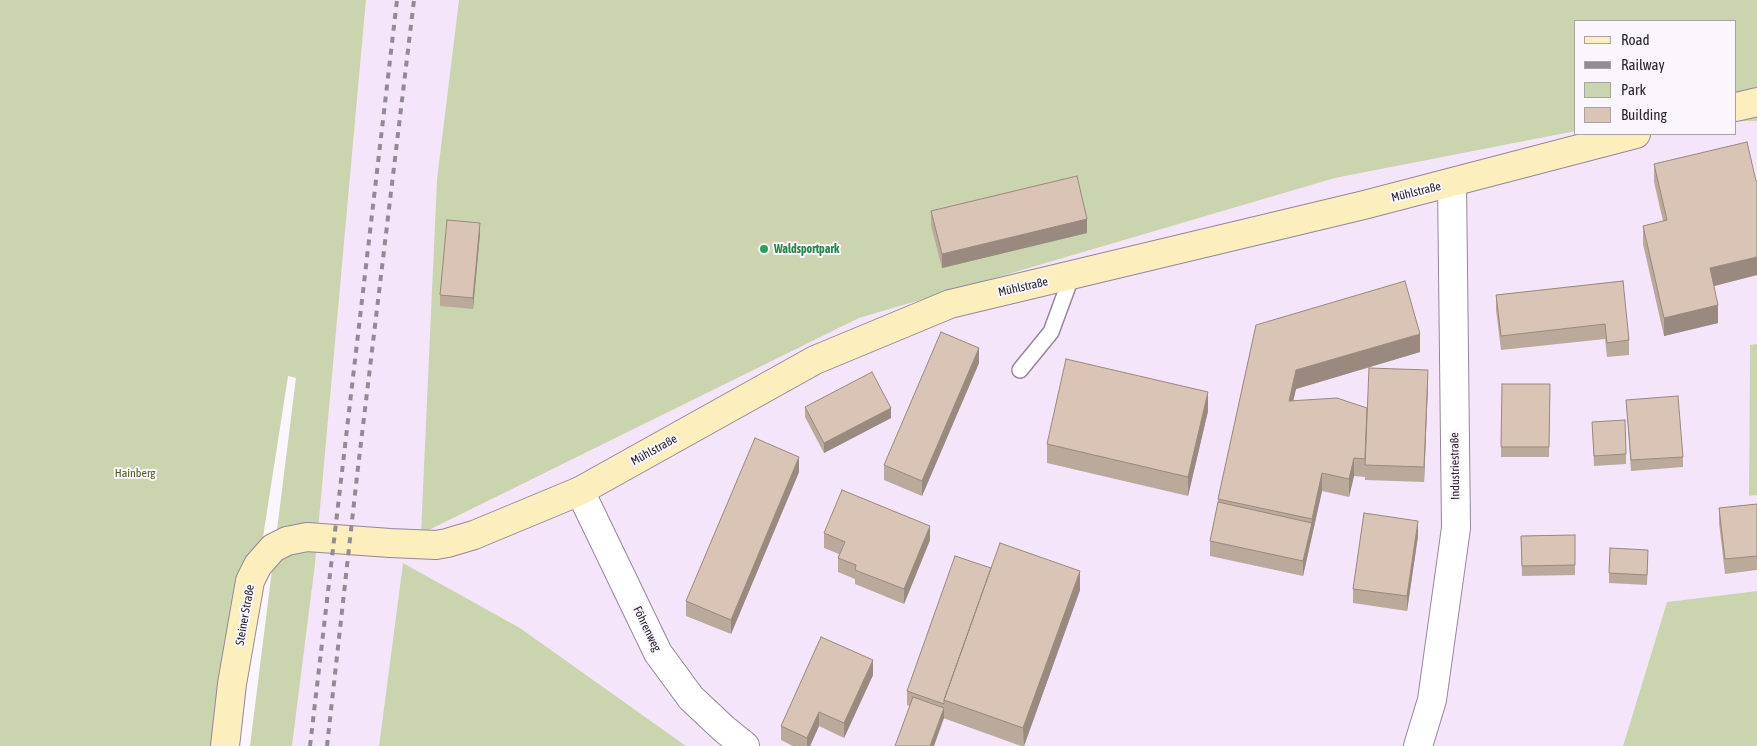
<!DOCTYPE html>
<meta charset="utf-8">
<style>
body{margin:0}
#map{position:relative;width:1757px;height:746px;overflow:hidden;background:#fbf5fd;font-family:"Asap Condensed",sans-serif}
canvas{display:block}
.legend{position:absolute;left:1574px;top:20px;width:162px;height:115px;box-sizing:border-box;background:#fbf5fd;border:1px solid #a8a2aa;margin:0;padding:6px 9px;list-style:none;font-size:15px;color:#2b252d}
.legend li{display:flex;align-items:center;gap:10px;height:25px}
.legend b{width:25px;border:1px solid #a8a2aa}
</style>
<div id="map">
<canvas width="1757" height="746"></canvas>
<ul class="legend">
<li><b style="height:6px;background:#fceebd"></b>Road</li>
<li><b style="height:6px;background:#918b93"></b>Railway</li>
<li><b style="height:14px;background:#cad4ae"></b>Park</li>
<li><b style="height:14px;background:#dac4b5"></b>Building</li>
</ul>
</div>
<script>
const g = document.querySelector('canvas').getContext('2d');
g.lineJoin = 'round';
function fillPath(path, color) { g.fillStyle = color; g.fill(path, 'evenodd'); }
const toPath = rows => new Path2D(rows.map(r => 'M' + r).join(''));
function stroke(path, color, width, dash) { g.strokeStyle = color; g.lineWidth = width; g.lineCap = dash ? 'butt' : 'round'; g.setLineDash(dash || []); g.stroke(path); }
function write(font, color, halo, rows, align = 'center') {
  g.font = font + ' "Asap Condensed",sans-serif'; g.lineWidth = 4; g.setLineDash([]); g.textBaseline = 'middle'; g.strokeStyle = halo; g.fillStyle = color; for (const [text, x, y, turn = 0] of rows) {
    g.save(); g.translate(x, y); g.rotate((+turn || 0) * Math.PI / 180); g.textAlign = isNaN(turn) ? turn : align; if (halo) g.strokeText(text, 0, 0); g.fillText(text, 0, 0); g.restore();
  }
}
fillPath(toPath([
 [366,0,459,0,437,179,422,534,859,318,1335,178,1576,131,1576,134,1736,134,1736,121,1757,121,1757,344,1750,346,1749,496,1757,495,1757,591,1667,602,1623,746,686,746,520,628,403,563,379,746,292,746,315,564]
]), '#f5e5fb');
fillPath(toPath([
 [0,0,366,0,315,564,292,746,250,746,296,378,288,376,236,711,233,746,0,746],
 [459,0,1757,0,1757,121,1736,121,1736,21,1576,21,1576,131,1335,178,859,318,421,534,437,179],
 [1757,344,1757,495,1749,496,1750,345],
 [403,563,520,628,686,746,379,746],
 [1757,591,1757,746,1623,746,1667,602]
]), '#cad4ae');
const lane = toPath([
 [1020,370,1051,332,1072,275]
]);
const street = toPath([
 [580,491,658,653,691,698,724,729,745,746],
 [1418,746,1432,700,1456,528,1452,183]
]);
const secondary = toPath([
 [1736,107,1757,102],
 [225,746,232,684,250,581,258,565,273,548,287,541,307,537,390,543,436,545,447,543,474,535,580,491,815,360,950,304,1364,205,1636,134]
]);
stroke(lane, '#94879a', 18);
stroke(street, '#94879a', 30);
stroke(secondary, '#94879a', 30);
stroke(lane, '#fff', 15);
stroke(street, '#fff', 28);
stroke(secondary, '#fceebd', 28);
stroke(toPath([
 [310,746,397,0],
 [327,746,357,476,414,0]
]), '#918b93', 4, [6, 6]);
fillPath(toPath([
 [1654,164,1757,275,1714,286,1718,323,1664,336,1643,244,1643,226,1663,221,1654,182],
 [931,211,1087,233,942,268,931,225],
 [480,234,473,309,440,306,440,295],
 [1623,281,1629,340,1629,355,1607,357,1605,339,1501,350,1496,310,1496,295],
 [1256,325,1420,352,1296,389,1293,401,1367,408,1428,385,1424,482,1365,480,1365,471,1365,477,1354,476,1349,497,1322,491,1303,576,1210,556,1210,541,1218,502,1218,499],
 [979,363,922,496,884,480,884,465],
 [1502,384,1550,384,1549,457,1501,457],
 [1626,400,1683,457,1683,467,1631,471],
 [805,407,891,418,824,453,805,417],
 [1208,411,1188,496,1047,463,1047,444],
 [1592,422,1626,454,1626,464,1594,466],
 [799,472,731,634,686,616,686,601],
 [1757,504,1757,570,1725,574,1719,523,1719,508],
 [824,533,930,540,904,604,855,584,855,579,838,572,838,558,839,554,824,548],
 [1575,535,1575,575,1522,576,1521,536],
 [1418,536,1407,611,1353,603,1353,589],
 [1648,560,1647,585,1609,583,1609,573],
 [991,568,1080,590,1024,746,1021,746,907,705,907,691],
 [873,675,844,738,819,726,810,746,793,746,781,740,781,726]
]), '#bba99c');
fillPath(toPath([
 [1087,219,1087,233,942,268,942,254],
 [480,223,480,234,473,309,473,298],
 [1757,257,1757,275,1710,287,1710,268],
 [1718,305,1718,323,1664,336,1664,318],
 [1420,334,1420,352,1296,389,1289,419,1289,401,1296,370],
 [979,348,979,363,922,496,922,481],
 [1428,370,1428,385,1424,482,1424,467],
 [1208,392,1208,411,1188,496,1188,477],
 [891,408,891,418,824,453,824,443],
 [799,457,799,472,731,634,731,620],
 [1354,458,1354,476,1349,497,1349,479],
 [1322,473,1322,491,1303,576,1303,561],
 [1418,521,1418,536,1407,611,1407,596],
 [930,526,930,540,904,604,904,589],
 [1080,571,1080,590,1024,746,1023,728],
 [873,660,873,675,844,738,844,723],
 [944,708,944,718,934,746,930,746],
 [819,712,819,726,810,746,807,746,807,738]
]), '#99897f');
const building = toPath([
 [1747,142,1756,181,1757,181,1757,257,1710,268,1718,305,1664,318,1643,226,1667,220,1654,164,1747,142],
 [1077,176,1087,219,942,254,931,211,1077,176],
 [447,220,480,223,473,298,440,295,447,220],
 [1405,281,1420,334,1296,370,1289,401,1337,398,1367,408,1365,459,1354,458,1349,479,1322,473,1312,519,1218,499,1256,325,1405,281],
 [1623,281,1629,340,1607,343,1605,324,1501,336,1496,295,1623,281],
 [941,332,979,348,922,481,884,465,941,332],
 [1066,359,1208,392,1188,477,1047,444,1066,359],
 [1369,368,1428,370,1424,467,1365,465,1369,368],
 [872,372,891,408,824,443,805,407,872,372],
 [1502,384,1550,384,1549,447,1501,447,1502,384],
 [1678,396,1683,457,1631,460,1626,400,1678,396],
 [1625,420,1626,454,1594,456,1592,422,1625,420],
 [755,438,799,457,731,620,686,601,755,438],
 [842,490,930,526,904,589,855,570,856,565,838,558,845,542,824,533,842,490],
 [1218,502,1312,523,1303,561,1210,541,1218,502],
 [1757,504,1757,556,1725,559,1719,508,1757,504],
 [1364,513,1418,521,1407,596,1353,589,1364,513],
 [1575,535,1575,565,1522,566,1521,536,1575,535],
 [1000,543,1080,571,1023,728,944,700,1000,543],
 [1610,548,1648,550,1647,575,1609,573,1610,548],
 [955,556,991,568,944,700,944,704,907,691,955,556],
 [821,637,873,660,844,723,819,712,807,738,781,726,821,637],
 [913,697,944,708,930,746,895,746,913,697]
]);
fillPath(building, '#dac4b5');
stroke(building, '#99897f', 1);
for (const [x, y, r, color] of [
 [764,249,5,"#2e9e5b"]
]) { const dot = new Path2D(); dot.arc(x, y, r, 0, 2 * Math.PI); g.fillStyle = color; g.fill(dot); stroke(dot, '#fbf5fd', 2); }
write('12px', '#2b252d', '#fbf5fd', [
 ["Mühlstraße",1416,192,-14],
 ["Mühlstraße",1023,287,-13],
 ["Mühlstraße",654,450,-29],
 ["Industriestraße",1455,466,-91],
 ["Steiner Straße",245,615,-80],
 ["Föhrenweg",647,629,64]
]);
write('bold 12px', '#27864d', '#fbf5fd', [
 ["Waldsportpark",774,249]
], 'left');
write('12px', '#505d1e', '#fbf5fd', [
 ["Hainberg",135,473]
]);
</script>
